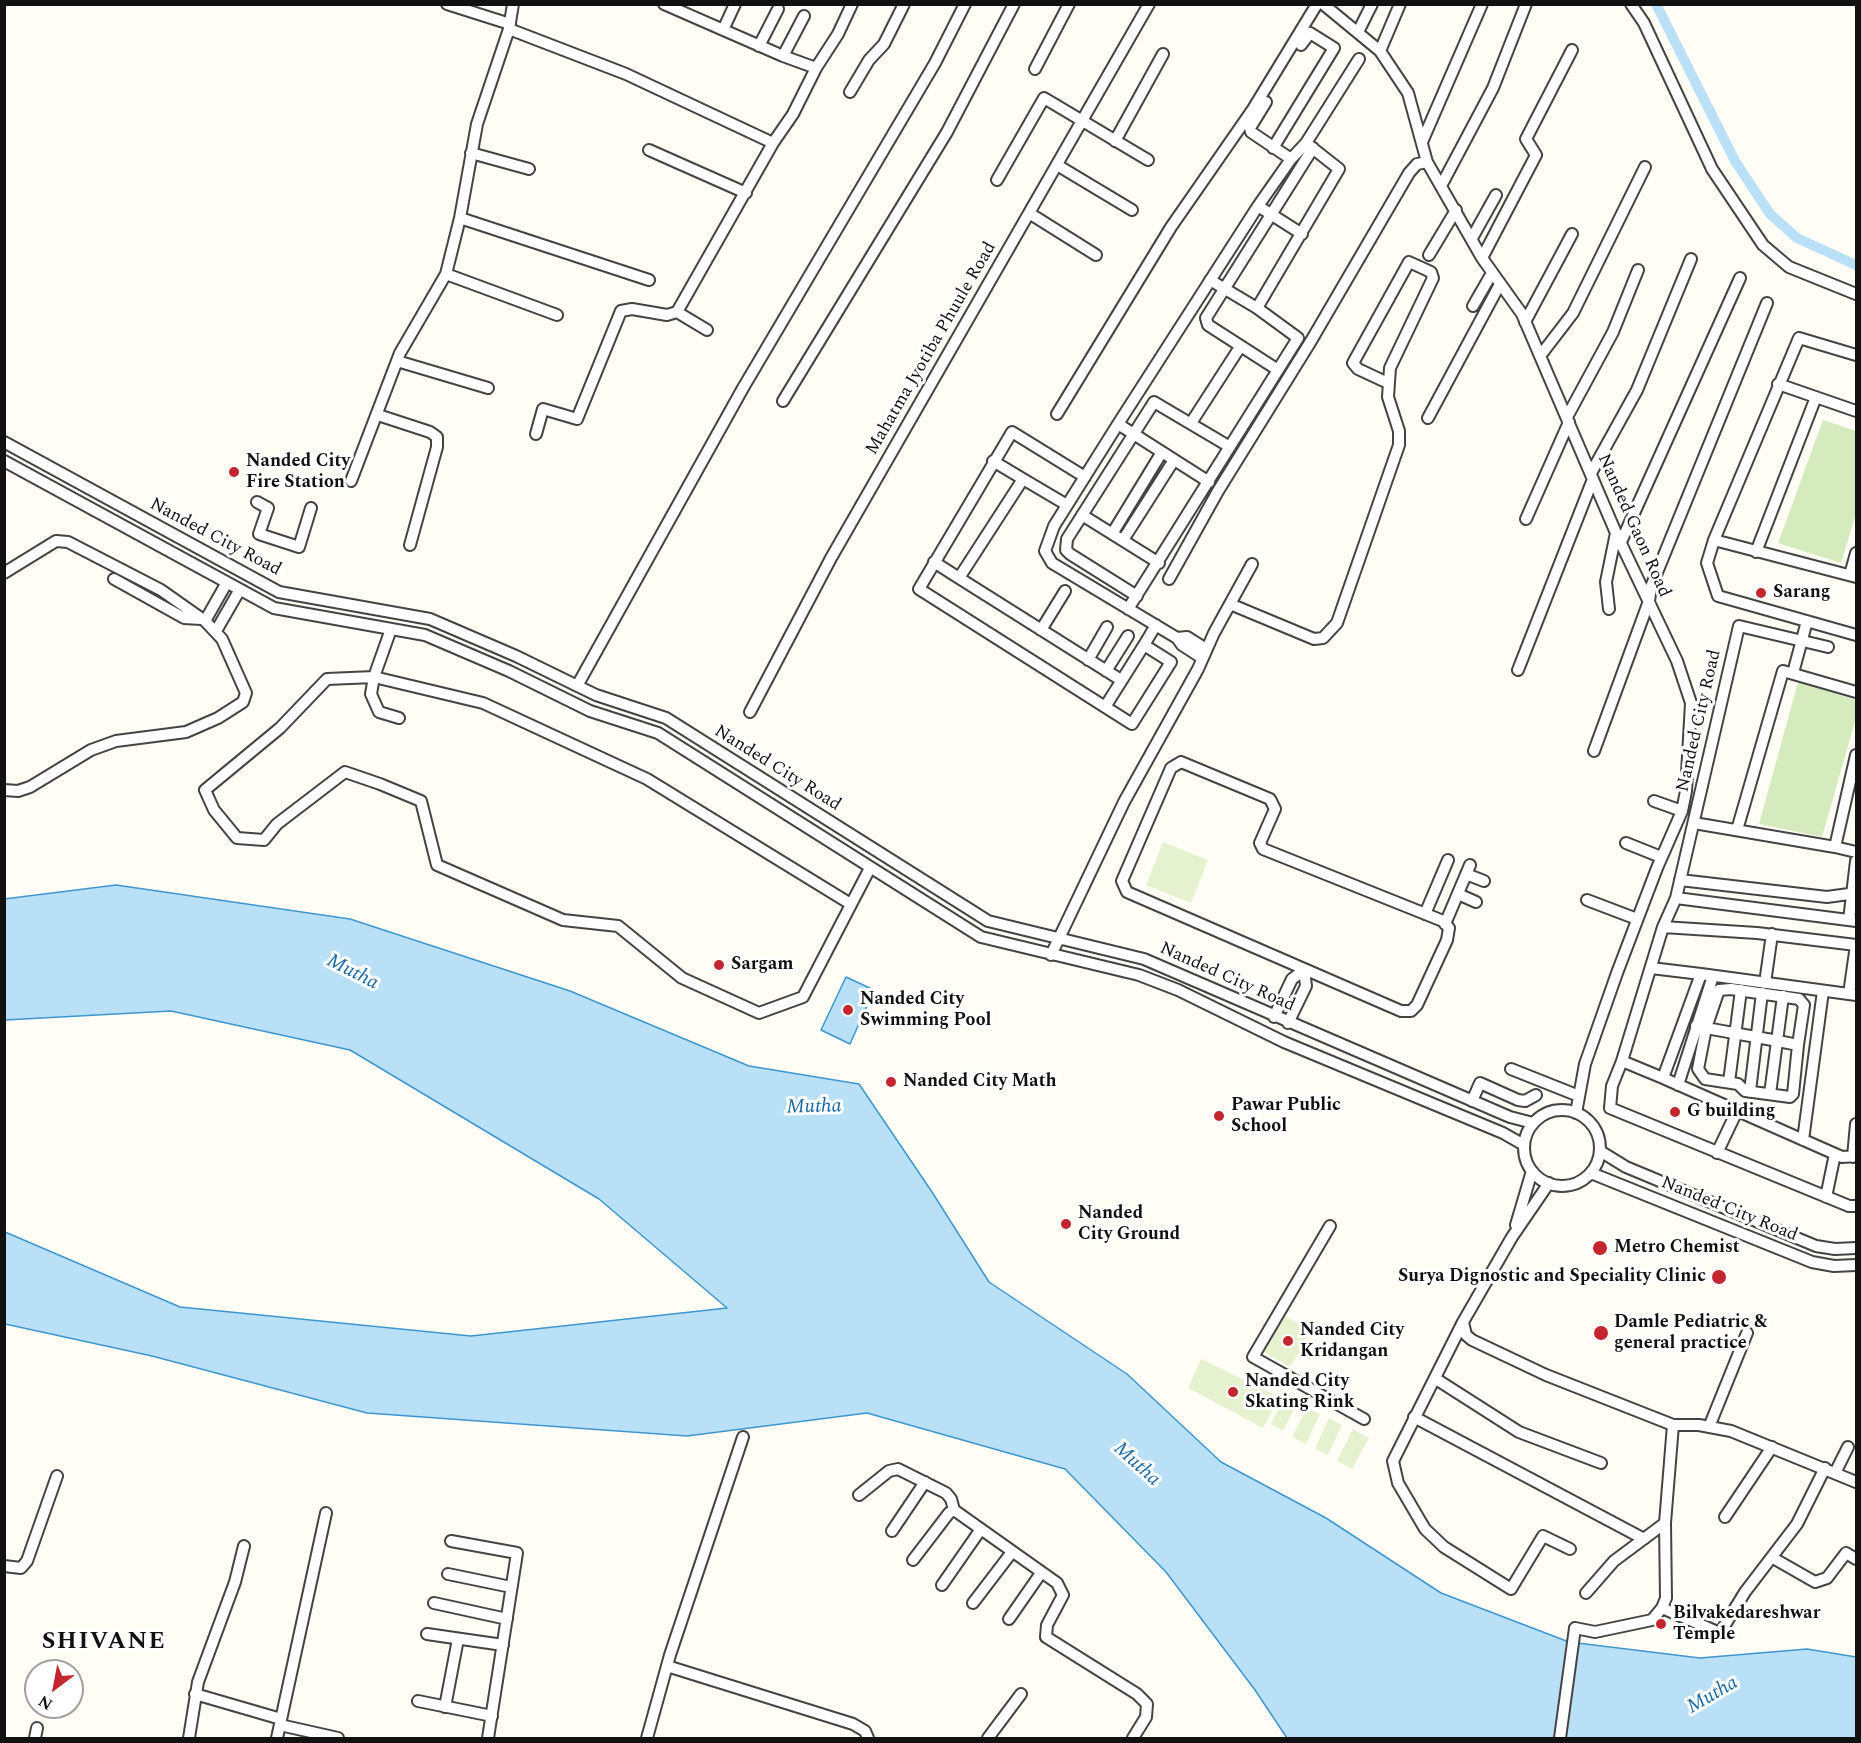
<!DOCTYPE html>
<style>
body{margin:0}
#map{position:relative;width:1861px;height:1743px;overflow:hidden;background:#fffdf5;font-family:Spectral,serif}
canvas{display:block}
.frame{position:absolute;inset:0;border:6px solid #111;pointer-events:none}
.north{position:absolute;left:24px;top:1659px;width:60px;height:60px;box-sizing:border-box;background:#fff;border:2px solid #a0a0a0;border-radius:50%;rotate:212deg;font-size:16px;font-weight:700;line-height:24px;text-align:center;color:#111}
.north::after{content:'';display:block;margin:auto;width:21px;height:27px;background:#c4262e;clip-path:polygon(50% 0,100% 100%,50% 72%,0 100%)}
</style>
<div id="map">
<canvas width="1861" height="1743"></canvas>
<div class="frame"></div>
<div class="north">N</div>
</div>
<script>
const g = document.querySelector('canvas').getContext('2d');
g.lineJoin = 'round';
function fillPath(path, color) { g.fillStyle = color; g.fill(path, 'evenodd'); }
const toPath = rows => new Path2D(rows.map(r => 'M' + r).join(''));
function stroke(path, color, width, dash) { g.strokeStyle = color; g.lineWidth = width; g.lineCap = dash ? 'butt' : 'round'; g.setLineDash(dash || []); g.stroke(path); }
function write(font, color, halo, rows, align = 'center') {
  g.font = font + ' Spectral,serif'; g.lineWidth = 6; g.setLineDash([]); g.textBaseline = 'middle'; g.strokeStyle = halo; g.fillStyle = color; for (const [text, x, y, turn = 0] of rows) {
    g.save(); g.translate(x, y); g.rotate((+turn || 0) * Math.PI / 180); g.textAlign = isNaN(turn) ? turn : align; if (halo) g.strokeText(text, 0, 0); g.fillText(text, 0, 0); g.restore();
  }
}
fillPath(toPath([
 [1823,420,1856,431,1856,514,1841,563,1778,543],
 [1798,682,1856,700,1856,718,1822,837,1759,824]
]), '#d5ebbd');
fillPath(toPath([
 [1163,842,1208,860,1191,903,1146,885],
 [1285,1316,1312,1331,1290,1367,1264,1352],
 [1201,1359,1279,1397,1263,1428,1188,1388],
 [1284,1397,1297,1403,1283,1431,1271,1424],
 [1307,1408,1320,1414,1306,1444,1292,1437],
 [1329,1418,1342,1425,1328,1455,1315,1449],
 [1353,1429,1369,1438,1352,1469,1337,1461]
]), '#e6f2cf');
const water = toPath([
 [116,885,350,919,570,991,749,1066,859,1084,932,1192,989,1282,1127,1374,1221,1462,1326,1518,1441,1593,1569,1642,1700,1658,1807,1649,1856,1657,1856,1738,1287,1738,1255,1690,1166,1572,1065,1469,867,1413,687,1436,367,1413,152,1356,5,1324,5,1232,180,1307,471,1336,727,1308,599,1199,350,1050,171,1011,5,1020,4,899,116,885],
 [846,977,874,990,850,1044,821,1030,846,977]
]);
fillPath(water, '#b9e0f7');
stroke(water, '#3f96cf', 1.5);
stroke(toPath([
 [1656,4,1735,161,1770,214,1797,238,1856,265]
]), '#b9e0f7', 10);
const minor = toPath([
 [447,4,510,24],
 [664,4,783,56,816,68],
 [1323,4,1380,51,1408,93,1427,162,1482,258,1522,314,1616,533,1677,661,1691,703,1686,791,1682,811,1657,868,1617,973,1585,1064,1576,1113],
 [1631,4,1644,23,1712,169,1763,245,1789,267,1856,294],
 [509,29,626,74,773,143,793,114,816,68,838,34,852,4],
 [723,30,735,4],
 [1358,32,1372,4],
 [759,46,778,9],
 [1380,51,1400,4],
 [783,56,804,16],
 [1035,69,1069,4],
 [850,92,869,60,884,44,904,4],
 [1266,102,1250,128,1251,132,1291,159],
 [1115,141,1163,54],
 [1422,142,1482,4],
 [1306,143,1359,59],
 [1273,148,1334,48,1310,33,1301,45],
 [649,150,746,193],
 [471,153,529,169],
 [1057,165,1132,210],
 [997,180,1044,98,1148,160],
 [1441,186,1493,88,1526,4],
 [1258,206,1302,234],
 [1029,213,1096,255],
 [460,218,649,280],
 [1472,238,1496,195],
 [1429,255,1456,210],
 [1482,258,1536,155,1526,139,1572,50],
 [446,274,557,315],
 [1210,280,1257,308],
 [1473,306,1492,273],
 [1525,322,1572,234],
 [707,330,677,312,773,143],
 [1540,356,1573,313,1645,167],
 [397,361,488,388],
 [1278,370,1208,325,1206,318,1313,148],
 [1778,384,1856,411],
 [783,401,947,132,1014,4],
 [1057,414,1171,227,1253,109,1317,4],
 [378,415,430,432,437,437,437,447,410,545],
 [1567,417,1613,332,1638,270],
 [1428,418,1500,284],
 [1191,423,1240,347],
 [1118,424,1209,482],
 [536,434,543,409,577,419,621,311,632,309,667,315,677,312],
 [4,442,279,592,430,619,516,656,596,695,666,718,988,921,1144,959,1510,1117,1533,1123],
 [4,461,274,608,425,635,509,671,590,711,658,733,981,937,1139,975,1178,990,1284,1042,1503,1133,1524,1145],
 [993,461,1023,479],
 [1591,473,1637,390,1691,259],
 [1085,477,1012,432,919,589,1132,724,1171,662,1144,645,1156,625],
 [351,481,400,353,446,274,460,218,477,124,509,29,513,4],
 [257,502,268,508,259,534,299,547,311,508],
 [1067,505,1023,479,959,578,1121,680],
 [1082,515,1159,563],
 [1526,519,1569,422],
 [1112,534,1162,452],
 [1123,540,1174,460],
 [1714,540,1799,338,1856,355],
 [1621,542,1740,278],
 [1756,552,1816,397],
 [934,562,959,578],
 [4,573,56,541,68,542,161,590,205,621,222,639,246,693,243,702,218,718,186,732,116,741,91,750,30,787,18,791,4,790],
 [1850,575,1856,553],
 [1856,577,1714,540,1707,563,1718,596,1856,635],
 [114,579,184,618,201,619],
 [1169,579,1218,491,1311,341,1409,173,1417,164,1427,162],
 [1137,596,1070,554,1066,550,1067,539,1154,402,1230,447],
 [1230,604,1314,639,1323,638,1337,623,1399,445,1399,431,1388,397,1390,368,1433,278,1431,272,1409,262,1353,363,1358,369,1388,383],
 [1128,609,1298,338,1257,308,1339,169,1306,143,1291,159,1258,206,1118,424,1054,526,1045,551,1052,563,1177,638],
 [1609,609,1606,582,1616,533],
 [205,621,226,584],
 [391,629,374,677,371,694,379,712,399,718],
 [1041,630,1065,591],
 [216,631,239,591],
 [1202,658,1182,645,1177,638,1187,637,1206,649],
 [1088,660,1107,627],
 [1518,670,1593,479],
 [1106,671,1128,636],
 [1793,673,1807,621],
 [577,686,743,388,935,63,965,4],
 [1105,707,1144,645],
 [750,712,831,558,1149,4],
 [1594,751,1649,601,1651,587,1767,303],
 [1856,755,1835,847,1856,852],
 [1181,762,1270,799,1275,809,1260,843,1263,849,1443,921,1449,928,1447,940,1417,1005,1411,1011,1401,1011,1127,892,1122,881,1171,768,1181,762],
 [1654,801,1682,811],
 [1694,823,1835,847],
 [1737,830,1783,671,1856,692],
 [1626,843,1661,857],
 [1466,874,1484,881],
 [1680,880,1827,897,1856,893],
 [1458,894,1476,902],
 [1676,898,1856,921],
 [1587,900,1637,919],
 [849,903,647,779,483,703,374,677,327,679,280,728,205,790,214,810,237,838,264,840,277,824,345,772,380,784,421,801,437,865,563,920,618,926,682,978,759,1013,803,997,870,868],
 [1425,914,1448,860],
 [1849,920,1856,861],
 [1445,924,1470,865],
 [1663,927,1676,898,1739,626,1828,647],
 [1051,955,1124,802,1198,669,1214,633,1252,564],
 [1651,968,1701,974],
 [1765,983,1772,934],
 [1849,994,1856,945],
 [1856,995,1701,974,1663,1078,1842,1157,1856,1156],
 [1274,1017,1292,979,1304,970,1306,986,1288,1023],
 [1696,1026,1706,1028,1778,1041,1798,1045,1793,1094,1790,1097,1745,1091,1738,1084,1705,1079,1698,1069,1706,1028,1719,990,1731,989,1799,999,1804,1005,1798,1045],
 [1622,1061,1663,927,1757,933,1856,945],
 [1511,1069,1579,1096],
 [1663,1078,1622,1061,1612,1086,1610,1108,1849,1206,1856,1206],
 [1729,1082,1741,990],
 [1678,1085,1713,976],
 [1750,1091,1762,993],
 [1770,1094,1783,996],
 [1472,1101,1480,1083,1518,1100,1525,1101,1536,1095],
 '1524 1148a38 38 0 1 1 76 0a38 38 0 1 1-76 0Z',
 [1803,1140,1823,991],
 [1600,1151,1626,1167,1816,1246,1835,1249,1856,1248],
 [1717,1153,1737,1111],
 [1853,1157,1856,1124],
 [1591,1173,1812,1262,1834,1266,1856,1265],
 [1549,1183,1512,1237,1463,1322,1393,1461,1398,1483,1425,1529,1444,1547,1511,1589,1543,1536,1570,1549],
 [1826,1197,1835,1154],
 [1516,1225,1532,1171],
 [1330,1226,1253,1357,1364,1419],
 [1463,1322,1466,1335,1472,1340,1546,1375,1673,1425,1699,1425,1731,1431,1856,1482],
 [1436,1379,1519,1432,1601,1463],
 [1414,1417,1644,1539],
 [1709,1427,1747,1333],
 [1835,1473,1848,1447],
 [859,1495,889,1471,898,1469,946,1493,951,1499,954,1510],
 [1725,1517,1772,1447],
 [892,1531,925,1482],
 [451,1541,517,1553,488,1738],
 [1773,1558,1815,1582,1827,1578,1846,1553,1856,1559],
 [913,1560,949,1513,954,1510,1057,1583,1063,1595,1047,1625,1046,1637,1137,1694,1147,1704,1146,1717,1133,1738],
 [4,1566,21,1568,27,1561,57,1476],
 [448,1574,511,1587],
 [942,1585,981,1529],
 [1586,1593,1614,1561,1665,1523],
 [434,1603,507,1619],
 [973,1603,1012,1552],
 [1662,1608,1720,1633,1745,1592,1797,1524,1825,1468],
 [1009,1619,1041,1573],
 [427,1634,503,1645],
 [667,1666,853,1724,865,1731,868,1738],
 [195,1694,281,1719],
 [418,1701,492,1716],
 [445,1707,458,1639],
 [280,1725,338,1738],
 [35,1738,37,1728],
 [189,1738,198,1682,235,1582,244,1546],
 [277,1738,326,1513],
 [647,1738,670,1655,743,1437],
 [988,1738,1021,1694],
 [1560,1738,1575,1628,1595,1632,1652,1620,1662,1608,1666,1598,1665,1523,1673,1425]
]);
stroke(minor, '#444', 14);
stroke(minor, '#fff', 10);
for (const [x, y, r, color] of [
 [234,472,6,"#c4262e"],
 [1761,593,6,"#c4262e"],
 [719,965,6,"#c4262e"],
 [848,1010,6,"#c4262e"],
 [891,1082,6,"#c4262e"],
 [1675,1112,6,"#c4262e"],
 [1219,1116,6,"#c4262e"],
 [1066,1224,6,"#c4262e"],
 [1600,1248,8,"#c4262e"],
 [1719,1277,8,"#c4262e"],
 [1601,1333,8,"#c4262e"],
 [1288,1341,6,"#c4262e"],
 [1233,1392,6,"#c4262e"],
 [1661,1624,6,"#c4262e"]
]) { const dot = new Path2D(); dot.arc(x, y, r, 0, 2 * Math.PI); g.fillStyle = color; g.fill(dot); stroke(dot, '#fff', 2); }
write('18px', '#111', '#fff', [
 ["Mahatma Jyotiba Phuule Road",932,349,-60],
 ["Nanded Gaon Road",1633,526,66],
 ["Nanded City Road",215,538,28],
 ["Nanded City Road",1700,721,-77],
 ["Nanded City Road",777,769,32],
 ["Nanded City Road",1227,978,24],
 ["Nanded City Road",1729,1210,22]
]);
write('bold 18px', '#111', '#fff', [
 ["Nanded City",246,462],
 ["Fire Station",246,483],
 ["Sarang",1773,593],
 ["Sargam",731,965],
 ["Nanded City",860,1000],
 ["Swimming Pool",860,1021],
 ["Nanded City Math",903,1082],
 ["Pawar Public",1231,1106],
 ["School",1231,1127],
 ["G building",1687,1112],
 ["Nanded",1078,1214],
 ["City Ground",1078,1235],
 ["Metro Chemist",1614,1248],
 ["Surya Dignostic and Speciality Clinic",1706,1277,"right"],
 ["Damle Pediatric &",1614,1323],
 ["general practice",1614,1344],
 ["Nanded City",1300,1331],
 ["Kridangan",1300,1352],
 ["Nanded City",1245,1382],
 ["Skating Rink",1245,1403],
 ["Bilvakedareshwar",1673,1614],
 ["Temple",1673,1635]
], 'left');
write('italic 20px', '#1768a6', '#fff', [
 ["Mutha",352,973,27],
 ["Mutha",814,1108,-1],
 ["Mutha",1136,1465,42],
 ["Mutha",1713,1696,-30]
]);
g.letterSpacing = '1.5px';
write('bold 24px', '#111', '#fff', [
 ["SHIVANE",104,1643]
]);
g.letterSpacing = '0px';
</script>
